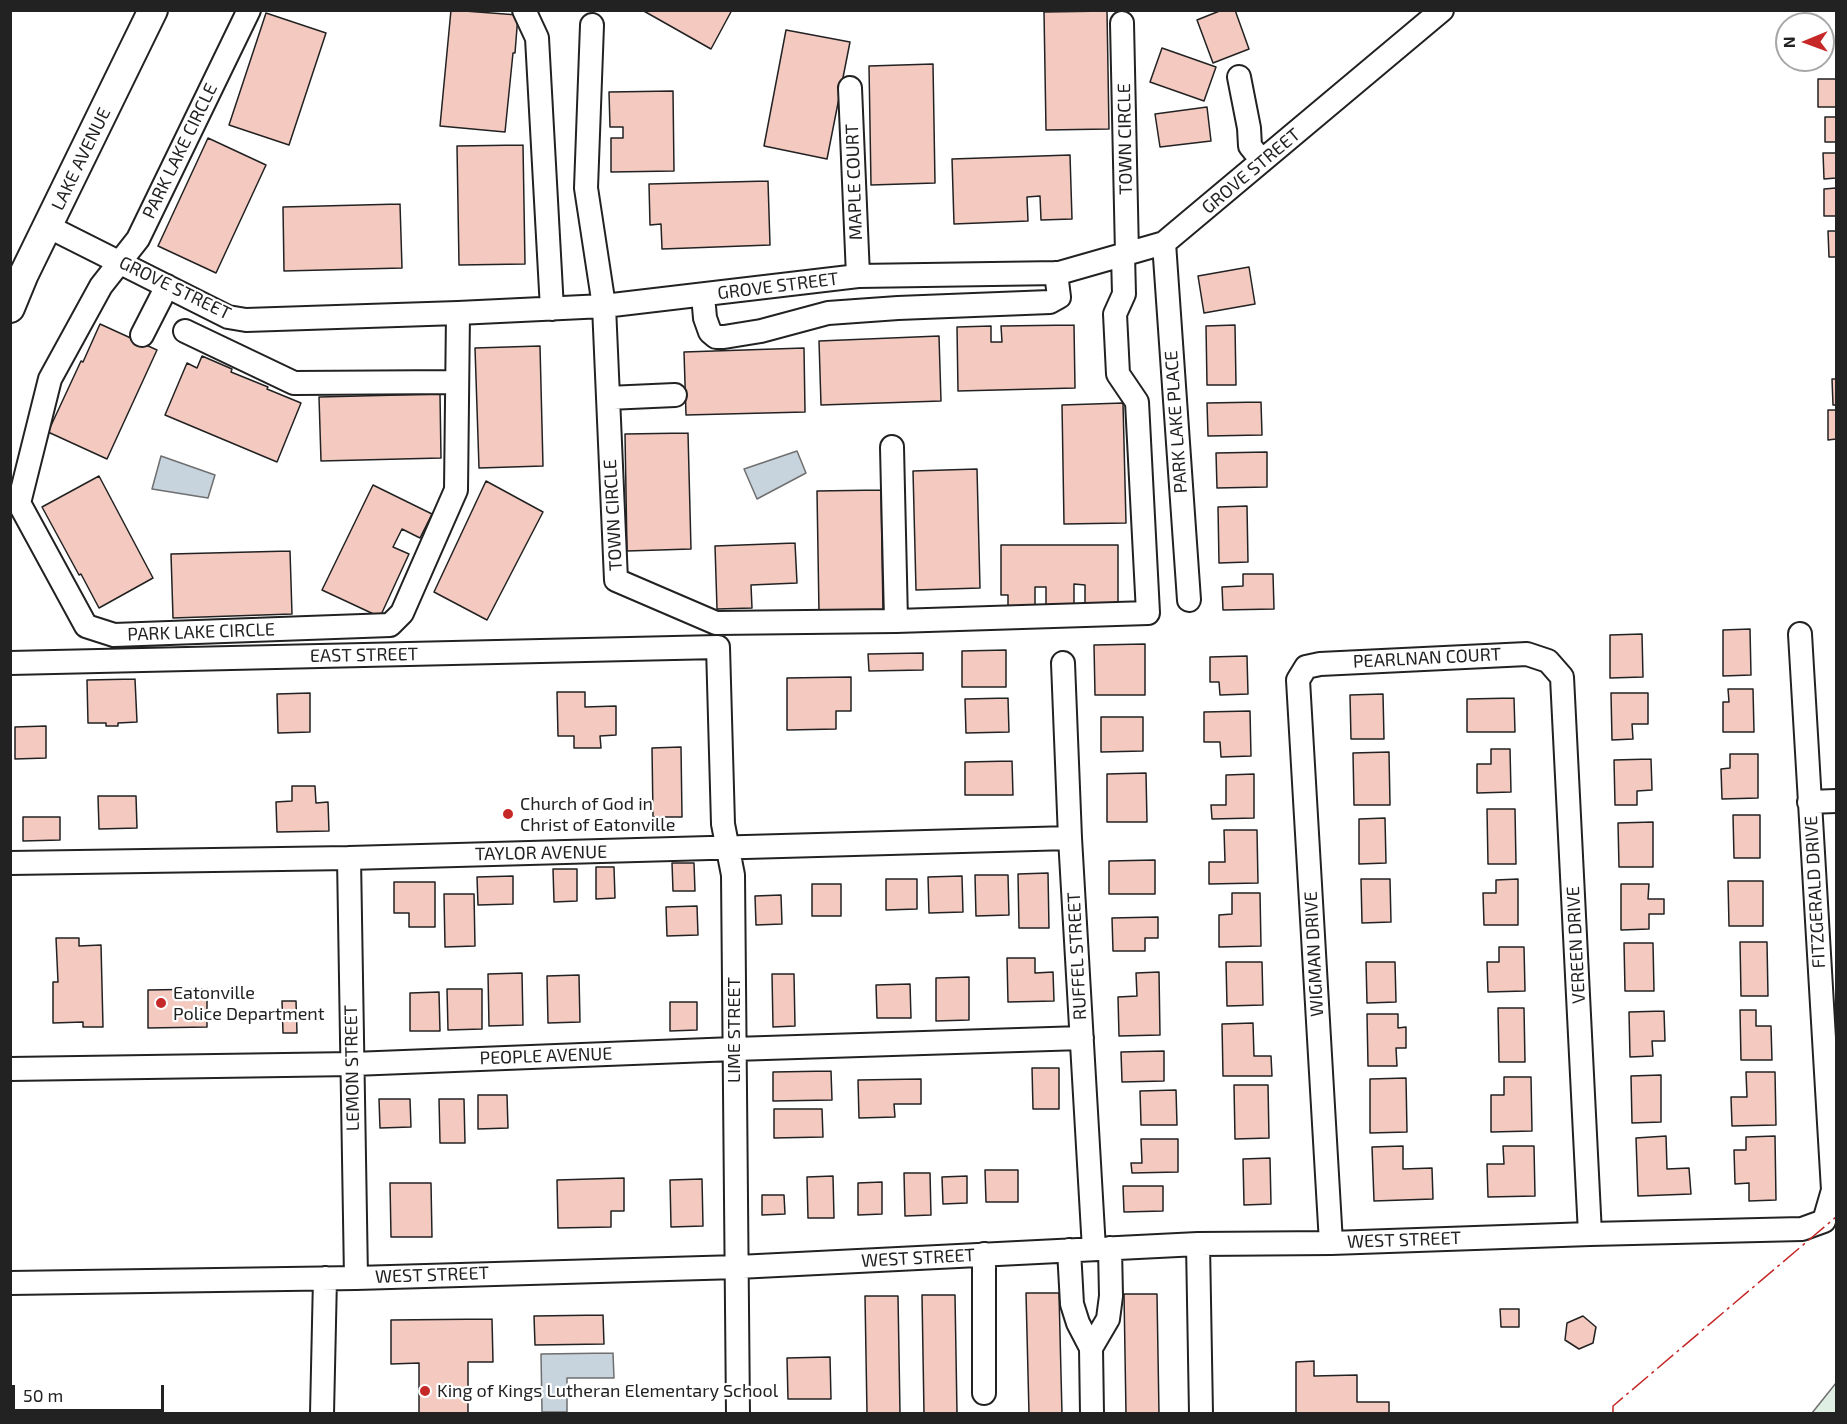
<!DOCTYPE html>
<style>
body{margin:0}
#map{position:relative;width:1847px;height:1424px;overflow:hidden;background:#fff;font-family:"Exo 2",sans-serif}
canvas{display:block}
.frame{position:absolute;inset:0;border:12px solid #222;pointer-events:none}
.north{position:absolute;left:1775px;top:12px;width:60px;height:60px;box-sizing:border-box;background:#fff;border:2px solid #a7a7a7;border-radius:50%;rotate:269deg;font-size:16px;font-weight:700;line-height:24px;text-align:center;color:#222}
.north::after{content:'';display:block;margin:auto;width:21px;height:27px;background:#c62828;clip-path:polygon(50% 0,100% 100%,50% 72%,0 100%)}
.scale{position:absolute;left:12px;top:1385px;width:152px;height:27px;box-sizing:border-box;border:3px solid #222;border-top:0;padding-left:8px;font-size:18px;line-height:21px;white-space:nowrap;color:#222;-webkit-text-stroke:4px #fff;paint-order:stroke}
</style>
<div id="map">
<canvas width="1847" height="1424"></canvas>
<div class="frame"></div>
<div class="north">N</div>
<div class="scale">50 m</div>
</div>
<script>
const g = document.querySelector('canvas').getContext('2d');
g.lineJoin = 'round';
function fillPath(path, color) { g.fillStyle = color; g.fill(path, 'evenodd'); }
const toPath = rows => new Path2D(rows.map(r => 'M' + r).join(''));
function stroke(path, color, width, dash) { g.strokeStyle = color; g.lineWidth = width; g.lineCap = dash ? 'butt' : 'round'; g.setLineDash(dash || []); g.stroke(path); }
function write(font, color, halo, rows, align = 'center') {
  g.font = font + ' "Exo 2",sans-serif'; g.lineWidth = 4.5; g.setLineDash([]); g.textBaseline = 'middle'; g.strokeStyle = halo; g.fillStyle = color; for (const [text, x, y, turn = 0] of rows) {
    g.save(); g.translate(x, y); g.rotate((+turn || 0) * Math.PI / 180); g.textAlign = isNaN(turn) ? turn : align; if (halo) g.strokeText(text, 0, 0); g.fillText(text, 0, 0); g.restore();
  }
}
const green = toPath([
 [1836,1383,1836,1413,1812,1413,1836,1383]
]);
fillPath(green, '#e0efe3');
stroke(green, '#6f6f6f', 1.5);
const water = toPath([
 [797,451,806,473,757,499,744,469,797,451],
 [161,456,215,475,208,498,152,489,161,456],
 [613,1353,614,1378,567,1378,567,1412,542,1412,541,1354,613,1353]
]);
fillPath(water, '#c7d3dd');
stroke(water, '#6f6f6f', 1.5);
const building = toPath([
 [451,10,518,15,515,53,513,53,505,132,440,126,451,10],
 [642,10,732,10,711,49,642,10],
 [1222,10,1235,10,1249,49,1213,63,1197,20,1222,10],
 [1107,11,1109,129,1046,130,1044,12,1107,11],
 [266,13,326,33,289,145,229,125,266,13],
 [786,30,850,42,827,159,764,146,786,30],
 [1162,48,1216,67,1204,101,1150,82,1162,48],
 [933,64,935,183,871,185,869,66,933,64],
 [1818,79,1836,79,1836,107,1818,107,1818,79],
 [673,91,674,171,611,172,611,138,623,138,623,127,610,127,609,92,673,91],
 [1207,107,1211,141,1160,147,1155,114,1207,107],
 [1825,117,1836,117,1836,142,1825,142,1825,117],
 [208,138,266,165,216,273,158,246,208,138],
 [523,145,525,264,459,265,457,146,523,145],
 [1823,153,1836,153,1836,178,1824,179,1823,153],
 [1070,155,1072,219,1041,220,1040,196,1027,197,1028,221,954,224,952,159,1070,155],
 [768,181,770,245,662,249,661,224,650,225,649,184,768,181],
 [1836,188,1836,216,1824,216,1824,189,1836,188],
 [400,204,402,268,284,271,283,207,400,204],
 [1828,231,1836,231,1836,257,1829,257,1828,231],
 [1249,267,1255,304,1204,313,1198,276,1249,267],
 [100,324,157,350,107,459,48,432,81,361,83,362,100,324],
 [1074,325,1075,388,958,391,957,327,991,326,991,342,1002,342,1001,326,1074,325],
 [1235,325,1236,385,1207,385,1206,326,1235,325],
 [939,336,941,401,821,405,819,341,939,336],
 [540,346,543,466,479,468,475,348,540,346],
 [804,348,805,412,686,415,684,352,804,348],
 [202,356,232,369,231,372,268,387,267,389,301,403,277,462,165,415,187,363,197,368,202,356],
 [1832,379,1836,379,1836,405,1833,405,1832,379],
 [440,394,441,458,321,461,319,397,440,394],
 [1261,402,1262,435,1208,436,1207,403,1261,402],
 [1123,403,1126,523,1064,524,1062,405,1123,403],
 [1828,410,1836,410,1836,439,1828,440,1828,410],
 [688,433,691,549,627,551,625,434,688,433],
 [1267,452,1267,487,1217,488,1216,453,1267,452],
 [977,469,980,588,916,590,913,471,977,469],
 [99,476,153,578,99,608,81,574,79,575,42,507,99,476],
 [486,481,543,512,487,620,434,592,486,481],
 [373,485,432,514,420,538,402,529,393,547,409,554,380,617,322,590,373,485],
 [881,490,883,612,819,613,817,491,881,490],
 [1247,506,1248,562,1219,563,1218,507,1247,506],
 [795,543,797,583,751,585,752,608,717,609,715,546,795,543],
 [1001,545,1118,545,1118,608,1085,608,1085,585,1074,584,1074,609,1046,609,1046,587,1035,587,1035,610,1008,610,1008,595,1001,595,1001,545],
 [290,551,292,614,173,618,171,554,290,551],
 [1243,574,1273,574,1274,609,1223,610,1222,587,1243,586,1243,574],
 [1750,629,1751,675,1723,676,1723,630,1750,629],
 [1642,634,1643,677,1610,678,1610,635,1642,634],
 [1145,644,1145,695,1095,695,1094,645,1145,644],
 [1006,650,1006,687,962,687,962,651,1006,650],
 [923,653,923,670,869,671,868,654,923,653],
 [1247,656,1248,694,1220,695,1219,682,1210,682,1210,657,1247,656],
 [851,677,851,711,836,711,836,729,787,730,787,678,851,677],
 [135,679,137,722,118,723,118,726,106,726,106,723,88,723,87,680,135,679],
 [1728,689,1753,689,1754,732,1723,732,1723,702,1729,702,1728,689],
 [557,692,585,692,585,707,616,706,616,735,600,736,601,748,574,748,574,736,558,736,557,692],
 [310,693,310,732,278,733,277,694,310,693],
 [1611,693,1648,693,1648,724,1632,724,1633,739,1612,740,1611,693],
 [1383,694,1384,739,1351,739,1350,695,1383,694],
 [1008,698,1009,732,966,733,965,699,1008,698],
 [1514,698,1515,732,1467,732,1467,699,1514,698],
 [1250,711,1251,756,1221,757,1220,742,1204,742,1204,712,1250,711],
 [1101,717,1143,717,1143,751,1101,752,1101,717],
 [46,726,46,758,15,759,15,727,46,726],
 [681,747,682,817,653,817,652,748,681,747],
 [1491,749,1510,749,1511,792,1477,793,1477,764,1491,764,1491,749],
 [1389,752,1390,805,1354,805,1353,753,1389,752],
 [1730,754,1758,754,1758,798,1722,799,1721,769,1730,768,1730,754],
 [1651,759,1652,790,1637,791,1637,805,1615,805,1614,760,1651,759],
 [1012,761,1013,795,965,795,965,762,1012,761],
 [1146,773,1147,822,1107,822,1107,774,1146,773],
 [1254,774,1254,818,1212,819,1211,805,1226,805,1226,775,1254,774],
 [292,786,315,786,316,803,328,802,329,831,277,832,276,802,292,801,292,786],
 [98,796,136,796,137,828,99,829,98,796],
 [1487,809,1515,809,1516,864,1488,864,1487,809],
 [1733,815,1760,815,1760,858,1734,858,1733,815],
 [23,817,60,817,60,840,23,841,23,817],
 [1385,818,1386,863,1359,864,1359,819,1385,818],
 [1653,822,1653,867,1619,867,1618,823,1653,822],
 [1224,830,1257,830,1258,883,1209,884,1209,862,1225,862,1224,830],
 [1155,860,1155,894,1109,894,1109,861,1155,860],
 [672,863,694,863,695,891,673,891,672,863],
 [596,867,614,867,615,898,596,899,596,867],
 [553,869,577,869,577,901,554,902,553,869],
 [1048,873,1049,928,1019,928,1018,874,1048,873],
 [975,875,1008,875,1009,915,976,916,975,875],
 [513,876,513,904,478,905,477,877,513,876],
 [962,876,963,912,929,913,928,877,962,876],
 [886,879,917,879,917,909,886,910,886,879],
 [1361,879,1390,879,1391,922,1362,923,1361,879],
 [1518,879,1518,925,1484,925,1483,893,1496,893,1496,880,1518,879],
 [1728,881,1763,881,1763,926,1729,926,1728,881],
 [394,882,435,882,435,927,409,927,409,913,394,913,394,882],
 [812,884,841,884,841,916,812,916,812,884],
 [1621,884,1649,884,1648,899,1664,899,1664,914,1649,914,1649,929,1621,930,1621,884],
 [1232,893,1260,893,1261,946,1219,947,1219,915,1232,914,1232,893],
 [444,894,474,894,475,946,445,947,444,894],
 [781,895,782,924,756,925,755,896,781,895],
 [697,906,698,935,667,936,666,907,697,906],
 [1158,917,1158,938,1145,938,1145,951,1113,951,1112,918,1158,917],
 [56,938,79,938,79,946,101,945,103,1027,83,1027,83,1022,53,1023,53,982,58,982,56,938],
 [1740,942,1767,942,1768,996,1741,996,1740,942],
 [1624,943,1653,943,1654,991,1625,991,1624,943],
 [1499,947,1524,947,1525,991,1488,992,1487,962,1499,962,1499,947],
 [1007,958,1035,958,1035,973,1053,972,1054,1001,1008,1002,1007,958],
 [1226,962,1262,962,1263,1005,1227,1006,1226,962],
 [1366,962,1395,962,1396,1002,1367,1003,1366,962],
 [1159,972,1160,1035,1119,1036,1118,997,1137,996,1136,973,1159,972],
 [522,973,523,1025,489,1026,488,974,522,973],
 [772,974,794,974,795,1026,773,1027,772,974],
 [579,975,580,1022,548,1023,547,976,579,975],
 [969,977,969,1020,936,1021,936,978,969,977],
 [910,984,911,1018,877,1018,876,985,910,984],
 [207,989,207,1027,148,1028,148,990,207,989],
 [447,989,482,989,482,1029,448,1030,447,989],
 [439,992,440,1031,410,1031,410,993,439,992],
 [282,1001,296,1001,297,1033,283,1033,282,1001],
 [670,1002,697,1002,697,1030,670,1031,670,1002],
 [1498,1008,1524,1008,1525,1062,1499,1062,1498,1008],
 [1740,1010,1756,1010,1756,1026,1771,1026,1772,1060,1741,1060,1740,1010],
 [1664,1011,1665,1041,1652,1041,1653,1056,1630,1057,1629,1012,1664,1011],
 [1367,1014,1398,1014,1398,1028,1406,1027,1406,1048,1396,1048,1397,1066,1368,1066,1367,1014],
 [1253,1023,1254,1056,1271,1056,1272,1076,1223,1076,1222,1024,1253,1023],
 [1164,1051,1164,1081,1122,1082,1121,1052,1164,1051],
 [1032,1068,1059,1068,1059,1109,1033,1109,1032,1068],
 [831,1071,832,1100,773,1101,773,1072,831,1071],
 [1746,1072,1775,1072,1776,1125,1732,1126,1731,1097,1747,1097,1746,1072],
 [1661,1075,1661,1122,1632,1123,1631,1076,1661,1075],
 [1504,1077,1531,1077,1532,1131,1491,1132,1491,1095,1504,1095,1504,1077],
 [1406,1078,1407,1132,1370,1133,1370,1079,1406,1078],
 [921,1079,921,1104,894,1104,895,1117,859,1118,858,1080,921,1079],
 [1234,1085,1268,1085,1269,1138,1235,1139,1234,1085],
 [1176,1090,1177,1125,1141,1125,1140,1091,1176,1090],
 [478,1095,507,1095,508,1128,478,1129,478,1095],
 [379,1099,410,1099,411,1127,380,1128,379,1099],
 [439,1099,464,1099,465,1143,440,1143,439,1099],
 [774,1109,822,1109,823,1137,774,1138,774,1109],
 [1666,1136,1667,1169,1689,1168,1691,1194,1638,1196,1636,1138,1666,1136],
 [1775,1136,1776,1200,1749,1201,1749,1183,1735,1184,1734,1150,1746,1150,1746,1137,1775,1136],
 [1141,1139,1178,1139,1178,1172,1132,1173,1131,1163,1142,1163,1141,1139],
 [1403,1146,1403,1169,1432,1168,1433,1199,1374,1201,1372,1147,1403,1146],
 [1503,1146,1534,1146,1535,1196,1488,1197,1487,1164,1504,1164,1503,1146],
 [1270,1158,1271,1204,1244,1205,1243,1159,1270,1158],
 [985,1170,1018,1170,1018,1202,986,1202,985,1170],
 [904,1173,930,1173,931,1215,905,1216,904,1173],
 [833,1176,834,1218,808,1218,807,1177,833,1176],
 [967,1176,967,1203,943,1204,942,1177,967,1176],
 [624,1178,624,1211,611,1211,611,1227,558,1228,557,1180,624,1178],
 [702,1179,703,1226,671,1227,670,1180,702,1179],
 [882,1182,882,1214,858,1215,858,1183,882,1182],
 [390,1183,431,1183,432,1237,391,1237,390,1183],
 [1123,1186,1163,1186,1163,1211,1124,1212,1123,1186],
 [762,1195,784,1195,785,1214,762,1215,762,1195],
 [1026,1293,1059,1293,1062,1414,1029,1414,1026,1293],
 [1124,1294,1157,1294,1159,1414,1126,1414,1124,1294],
 [922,1295,955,1295,957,1413,924,1414,922,1295],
 [865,1296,898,1296,900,1413,867,1414,865,1296],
 [1500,1309,1519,1309,1519,1327,1501,1327,1500,1309],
 [603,1315,604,1344,535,1345,534,1316,603,1315],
 [1583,1316,1596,1327,1593,1343,1579,1349,1565,1340,1567,1323,1583,1316],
 [492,1319,493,1362,468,1362,468,1414,419,1414,419,1363,391,1364,391,1320,492,1319],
 [830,1357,831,1399,788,1399,787,1358,830,1357],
 [1314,1361,1314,1376,1357,1375,1357,1402,1389,1402,1389,1414,1296,1414,1296,1362,1314,1361]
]);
fillPath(building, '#f3c9c0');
stroke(building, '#222', 1.5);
const minor = toPath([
 [249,10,138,239,101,286,50,379,19,503,86,626,114,635,390,625,402,613,456,490,458,313],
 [524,10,537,38,552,309],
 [1122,23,1127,254],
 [592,25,586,188,604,306,616,580,716,623,896,621,892,447],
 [1239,77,1249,128,1250,146,1262,161],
 [850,88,858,276],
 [47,226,228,317,246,320,458,313,604,306,858,276,1059,273,1164,243,1442,10],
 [1164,243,1189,600],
 [703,295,705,318,710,332,716,337,724,337,761,331,828,313,898,308,1050,302,1059,297,1056,273],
 [185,331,294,383,457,382],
 [142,335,167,286],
 [608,398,675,395],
 [896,621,1148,613,1137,402,1118,374,1115,314,1124,294,1123,255],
 [10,663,718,647,723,824,733,875,738,1414],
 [1063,663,1070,838,1094,1249],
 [1809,802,1836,801],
 [349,858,356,1278],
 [10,863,349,858,1070,838],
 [10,1069,353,1064,734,1049,1082,1038],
 [1331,1243,1298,680,1306,667,1320,664,1527,654,1548,661,1562,677,1590,1234],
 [1198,1244,1201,1414],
 [1069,1250,1072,1304,1078,1323,1091,1348,1108,1319,1111,1296,1110,1248],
 [984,1254,984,1393],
 [10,1283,356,1278,738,1267,1198,1244,1331,1243,1590,1234,1802,1229,1824,1221,1833,1190,1800,634],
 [1091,1348,1092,1414],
 [322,1414,325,1278]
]);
const major = toPath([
 [10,308,24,274,153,10]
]);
stroke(minor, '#222', 26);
stroke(major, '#222', 32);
stroke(minor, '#fff', 22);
stroke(major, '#fff', 28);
stroke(toPath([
 [1613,1414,1613,1406,1836,1217]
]), '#c62828', 1.5, [21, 4.5, 3, 4.5]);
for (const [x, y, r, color] of [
 [508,814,6,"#c62828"],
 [161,1003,6,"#c62828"],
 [425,1391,6,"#c62828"]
]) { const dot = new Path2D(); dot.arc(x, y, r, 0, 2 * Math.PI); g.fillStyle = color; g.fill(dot); stroke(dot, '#fff', 2); }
write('18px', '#222', '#fff', [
 ["TOWN CIRCLE",1125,139,-91],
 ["PARK LAKE CIRCLE",180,151,-64],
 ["LAKE AVENUE",81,159,-64],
 ["GROVE STREET",1251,171,-40],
 ["MAPLE COURT",854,182,-92],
 ["GROVE STREET",778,286,-7],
 ["GROVE STREET",175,288,26],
 ["PARK LAKE PLACE",1176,422,-94],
 ["TOWN CIRCLE",613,515,-93],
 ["PARK LAKE CIRCLE",201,632,-2],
 ["EAST STREET",364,655,-1],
 ["PEARLNAN COURT",1427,658,-3],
 ["TAYLOR AVENUE",541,853,-1],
 ["FITZGERALD DRIVE",1815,892,-93],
 ["VEREEN DRIVE",1576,945,-93],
 ["WIGMAN DRIVE",1314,954,-93],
 ["RUFFEL STREET",1077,956,-93],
 ["LIME STREET",734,1030,-90],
 ["PEOPLE AVENUE",546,1056,-2],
 ["LEMON STREET",352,1068,-91],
 ["WEST STREET",1404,1240,-2],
 ["WEST STREET",918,1258,-3],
 ["WEST STREET",432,1275,-2]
]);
write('18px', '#222', '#fff', [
 ["Church of God in",520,804],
 ["Christ of Eatonville",520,825],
 ["Eatonville",173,993],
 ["Police Department",173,1014],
 ["King of Kings Lutheran Elementary School",437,1391]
], 'left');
</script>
